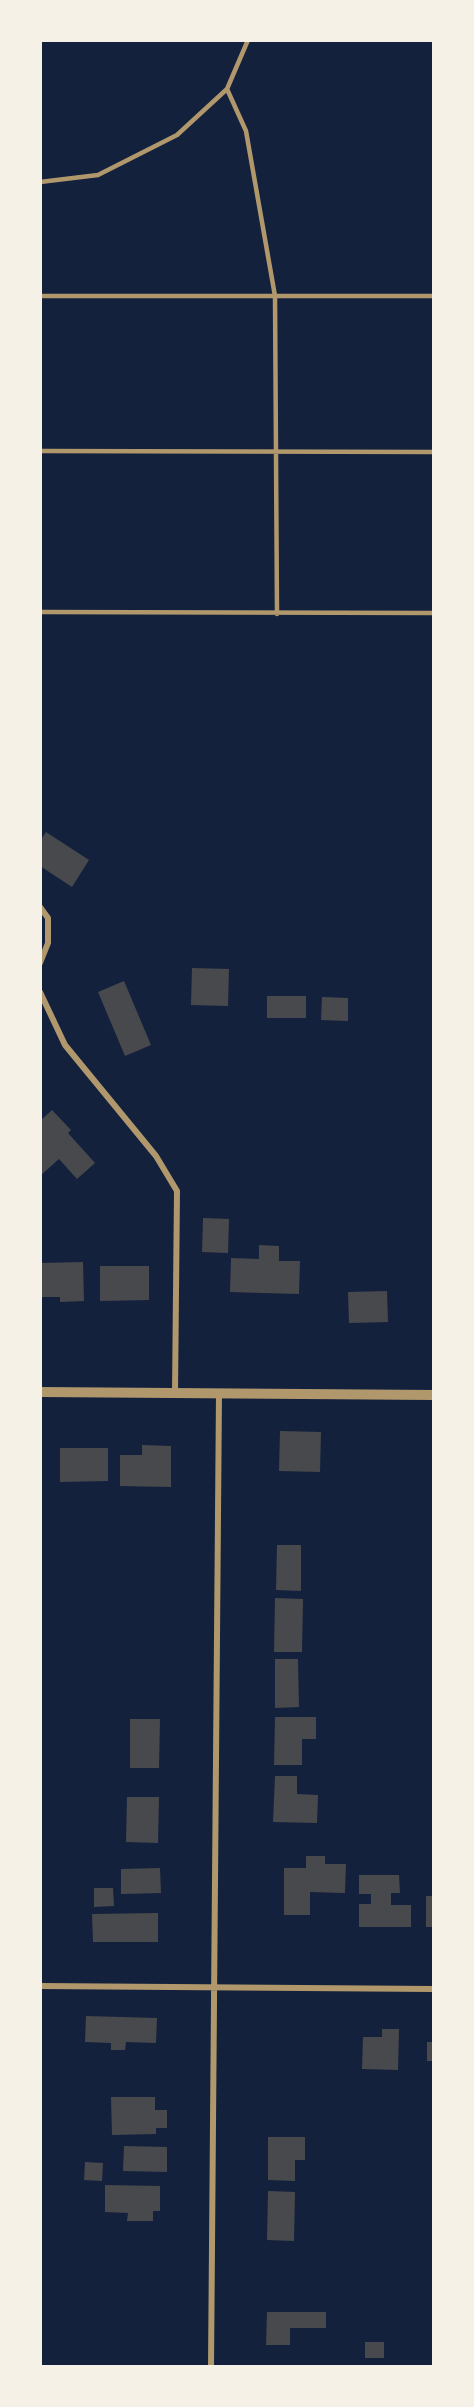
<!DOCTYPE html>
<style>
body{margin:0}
#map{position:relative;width:474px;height:2407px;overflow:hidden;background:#14213d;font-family:"Libre Baskerville",serif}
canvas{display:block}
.frame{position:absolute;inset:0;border:42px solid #f6f1e7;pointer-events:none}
</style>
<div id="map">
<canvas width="474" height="2407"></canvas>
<div class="frame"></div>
</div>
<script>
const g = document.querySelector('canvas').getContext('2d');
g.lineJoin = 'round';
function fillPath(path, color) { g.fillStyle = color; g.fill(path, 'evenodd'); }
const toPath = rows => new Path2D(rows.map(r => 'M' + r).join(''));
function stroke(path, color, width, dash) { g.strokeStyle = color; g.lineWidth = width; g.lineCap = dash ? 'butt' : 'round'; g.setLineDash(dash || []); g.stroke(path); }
fillPath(toPath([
 [46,832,89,860,72,887,40,866,40,841],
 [192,968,229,969,228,1006,191,1005],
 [124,981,151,1045,125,1056,98,992],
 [267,996,306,996,306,1018,267,1018],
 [322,997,348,998,348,1021,321,1020],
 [52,1110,71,1130,68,1133,95,1163,77,1179,59,1159,40,1176,40,1121],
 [203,1218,229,1219,228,1253,202,1252],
 [259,1245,279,1246,279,1261,300,1261,299,1294,230,1292,231,1258,259,1259],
 [83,1262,84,1301,60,1302,60,1297,40,1297,40,1263],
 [100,1266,149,1266,149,1300,100,1301],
 [387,1291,388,1322,349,1323,348,1292],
 [280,1431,321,1432,320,1472,279,1471],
 [142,1445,171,1446,171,1487,120,1486,120,1455,142,1455],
 [60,1448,108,1448,108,1481,60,1482],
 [277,1545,301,1545,301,1591,276,1590],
 [275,1598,303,1599,302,1652,274,1652],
 [275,1659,298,1659,299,1707,275,1708],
 [275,1717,316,1717,316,1739,302,1739,302,1765,274,1765],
 [130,1719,160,1719,159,1768,130,1768],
 [275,1776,297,1776,297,1794,318,1795,317,1823,273,1822],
 [127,1797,159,1797,158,1843,126,1842],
 [306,1856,325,1856,325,1864,346,1864,345,1893,310,1892,310,1915,284,1915,284,1868,306,1868],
 [160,1868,161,1893,121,1894,121,1869],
 [359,1875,399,1875,400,1893,391,1893,391,1905,411,1905,411,1927,359,1927,359,1904,371,1904,371,1894,359,1894],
 [94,1888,113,1888,114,1906,94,1907],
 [426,1896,434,1896,434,1927,426,1927],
 [158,1913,158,1942,93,1942,92,1914],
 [86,2016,157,2018,156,2043,126,2042,125,2050,111,2050,111,2043,85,2042],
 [382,2029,399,2029,398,2070,362,2069,363,2037,382,2037],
 [427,2042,434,2042,434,2061,427,2061],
 [111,2097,155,2097,155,2110,167,2110,167,2128,156,2128,156,2134,112,2135],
 [268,2137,305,2137,305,2160,295,2160,295,2181,268,2180],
 [124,2146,167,2147,167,2172,123,2171],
 [85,2162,103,2163,102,2181,84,2180],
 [105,2185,160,2186,160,2211,153,2211,153,2221,127,2221,128,2213,105,2212],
 [268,2191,295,2192,294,2241,267,2240],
 [267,2312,326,2312,326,2328,290,2328,290,2345,266,2345],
 [365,2342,384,2342,384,2358,365,2358]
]), '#48494c');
stroke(toPath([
 [227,89,246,131,275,296,277,614],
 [40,182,98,175,177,135,227,89,248,40],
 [40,296,434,296],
 [40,451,434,452],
 [40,612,434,613]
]), '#b1986c', 4.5);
stroke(toPath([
 [40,907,48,918,48,943,40,963],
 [40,992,65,1045,156,1156,177,1191,175,1393],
 [40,1986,434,1989],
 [211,2366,219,1393]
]), '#b1986c', 6);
stroke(toPath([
 [40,1392,434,1395]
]), '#b1986c', 10);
</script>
